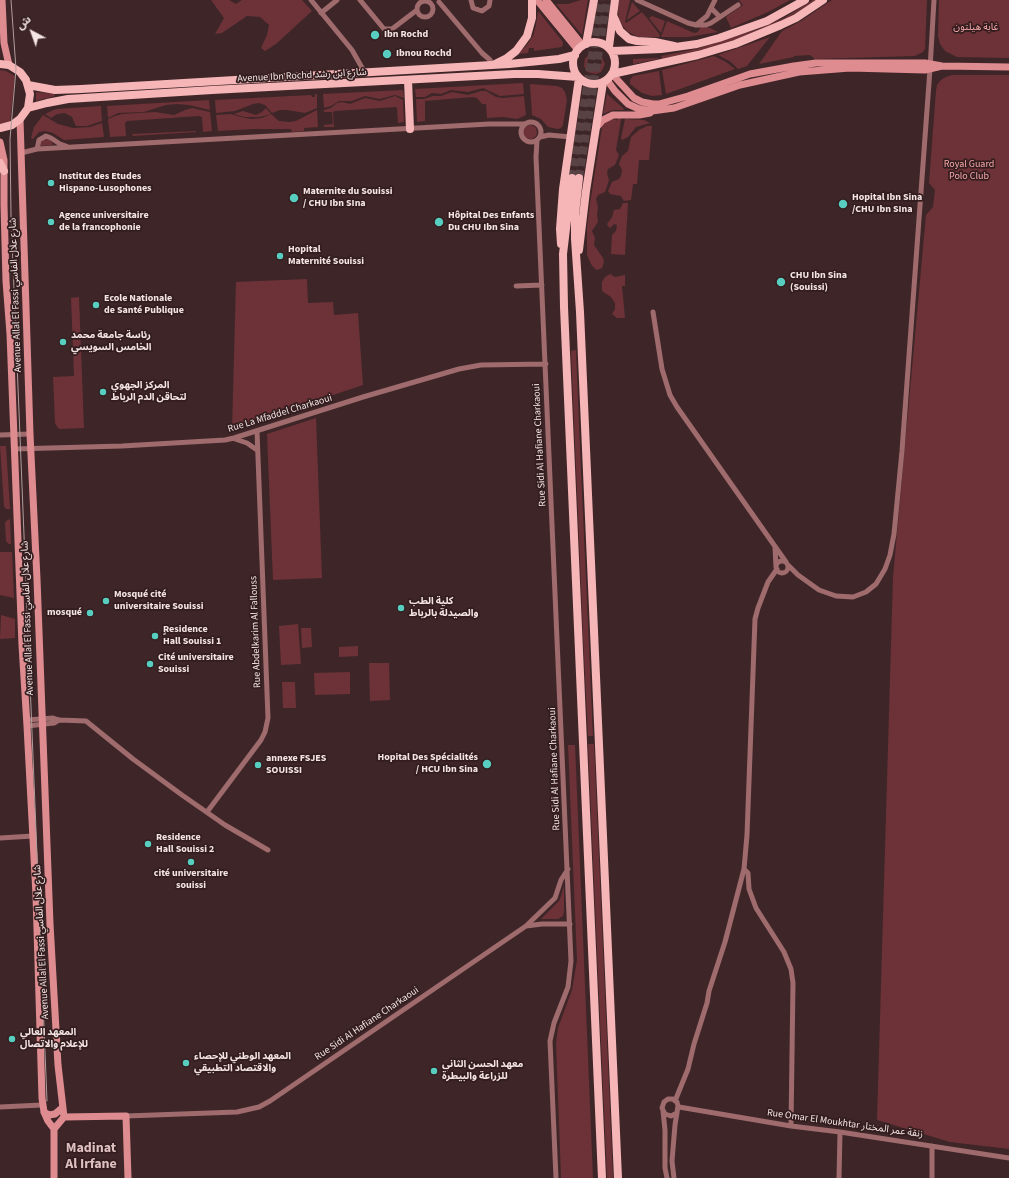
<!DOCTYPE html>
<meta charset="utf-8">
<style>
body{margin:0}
#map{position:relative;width:1009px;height:1178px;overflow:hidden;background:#3e2628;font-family:"Source Sans 3","Noto Sans Arabic",sans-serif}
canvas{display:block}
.north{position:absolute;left:12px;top:12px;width:40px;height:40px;-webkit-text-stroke:3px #331d1e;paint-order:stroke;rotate:319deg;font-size:11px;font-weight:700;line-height:16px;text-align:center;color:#f4e4e4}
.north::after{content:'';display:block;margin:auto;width:14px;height:18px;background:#f4e4e4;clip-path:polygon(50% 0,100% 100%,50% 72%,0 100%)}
</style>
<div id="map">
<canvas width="1009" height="1178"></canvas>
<div class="north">ش</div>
</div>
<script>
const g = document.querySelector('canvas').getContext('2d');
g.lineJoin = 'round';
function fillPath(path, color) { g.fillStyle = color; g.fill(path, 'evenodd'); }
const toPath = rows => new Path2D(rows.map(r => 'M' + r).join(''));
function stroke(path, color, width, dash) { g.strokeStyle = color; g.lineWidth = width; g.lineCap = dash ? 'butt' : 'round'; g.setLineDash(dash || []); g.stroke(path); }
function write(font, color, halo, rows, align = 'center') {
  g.font = font + ' "Source Sans 3","Noto Sans Arabic",sans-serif'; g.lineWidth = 3.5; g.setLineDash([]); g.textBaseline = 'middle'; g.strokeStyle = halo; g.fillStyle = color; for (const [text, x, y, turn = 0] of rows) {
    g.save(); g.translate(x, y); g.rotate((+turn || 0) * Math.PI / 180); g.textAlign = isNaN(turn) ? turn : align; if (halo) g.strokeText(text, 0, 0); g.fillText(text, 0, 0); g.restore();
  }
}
fillPath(toPath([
 [211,0,229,0,236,4,242,0,302,0,312,11,276,44,265,51,261,48,267,35,269,25,260,17,247,16,222,33,215,34,224,18],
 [581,0,588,0,582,35,556,4,568,4],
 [619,0,630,0,625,22,626,23,642,12,647,18,660,35,659,37,639,37,628,32,623,26,619,19,618,10],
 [739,0,790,0,768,12,731,28,726,17,743,5],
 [813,0,817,0,784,20,730,42,697,51,662,59,661,56,696,49,758,29,784,18],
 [832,0,927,0,925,49,923,52,915,56,815,59,810,55,794,56,794,57,759,64,782,31,801,21],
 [939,0,1009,0,1009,58,957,57,945,51,940,44,938,36],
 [632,2,640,11,627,20,627,19],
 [538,11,563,42,563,44,562,47,534,51,534,48,529,48,528,53,518,54,526,46,533,36,536,25],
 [652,16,665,21,661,33,649,18],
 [667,21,694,33,698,32,701,27,704,27,710,28,718,32,688,37,661,37],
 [770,37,747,66,738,69,731,62,718,55],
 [593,53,601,55,605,64,601,72,596,74,587,72,584,66,585,58],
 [593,56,598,57,602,61,600,68,596,71,591,70,587,64,588,59],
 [714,56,726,62,735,69,666,94,662,70],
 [658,58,658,59,633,64,633,59],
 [0,70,6,71,15,76,10,122,0,124],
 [659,71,662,95,652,96,642,93,630,84,630,80,633,76],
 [952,75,1009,75,1009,1149,950,1142,877,1120,893,577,926,215,933,207,935,190,929,183,936,91,937,85,941,80,946,77],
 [523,83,524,94,500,96,483,88,468,92,451,90,441,94,432,93,425,97,416,97,415,89],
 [530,84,557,86,562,88,565,92,567,100,563,125,561,128,558,129,548,127,541,119,532,115],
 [403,90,404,98,395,95,380,99,365,96,352,101,339,101,331,106,324,108,323,94],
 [481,91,486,91,496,97,503,98,524,96,526,115,517,119,503,117,487,118,486,104,482,104,477,98,473,97,425,101,425,121,417,122,416,99,424,99,433,96,441,96,452,92,468,95],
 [36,92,54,94,55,96,36,101],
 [315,94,317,94,317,108,305,113,287,110,280,110,272,113,265,105,259,103,253,104,235,111,216,113,215,100,311,95,312,97,315,97],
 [607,94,624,109,623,110,613,110,603,114],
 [395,96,403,100,404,122,398,123,397,108,396,107,335,111,333,112,334,127,324,127,324,125,333,124,332,112,324,112,324,110,331,108,337,103,342,102,350,104,365,98,380,101],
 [209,100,210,110,189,105,177,104,166,105,144,112,118,113,108,118,107,106],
 [101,106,102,121,87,126,76,126,72,117,65,113,57,114,51,118,45,114,56,109],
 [192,108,210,112,212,131,203,132,202,117,199,116,127,121,125,123,126,136,110,137,108,119,115,116,122,114,155,112,174,115,185,110],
 [266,108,271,114,260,117,244,117,234,114,243,111,256,115,262,112],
 [317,110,318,127,304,128,304,131,292,132,291,129,254,129,218,131,216,115,231,114,241,117,251,119,262,118,271,114,279,121,290,122,296,121],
 [43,115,58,124,73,128,90,127,102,123,104,137,64,140,53,133,45,131,39,132,33,139,31,138,34,127],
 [618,118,620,118,621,120,616,150,619,155,615,165,608,169,607,173,609,180,605,192,598,195,596,199,598,207,597,214,598,222,592,231,595,238,594,245,603,258,604,262,602,268,597,270,594,268,591,264,587,255,587,227,590,204,602,127,607,121,615,119,617,121],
 [625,119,644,120,650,123,636,127,628,137,622,140,621,138],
 '523 132a7 7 0 1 1 14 0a7 7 0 1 1-14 0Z',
 [647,126,652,126,649,160,639,160,637,184,633,184,631,200,624,201,621,196,610,194,608,191,612,182,619,179,621,176,622,170,619,164,622,156,628,151,631,137,639,130],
 [196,131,196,132,133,136,132,134],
 [45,139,50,140,53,144,52,145,40,146,40,143],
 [623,203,628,203,625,255,611,254,612,235,616,231,617,225,614,224,610,228,608,226,607,224,612,217,614,210,620,209],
 [610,274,615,277,625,275,625,286,622,286,625,318,617,318,612,314,615,309,615,303,611,297,602,291,602,282,605,277],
 [307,279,308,303,333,302,334,315,358,313,363,385,300,406,232,430,236,282],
 [79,297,84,428,60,429,58,428,55,423,53,377,74,376,71,298],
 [576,350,579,425,593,736,588,736,584,656,571,351],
 [316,418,322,578,273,580,267,434],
 [0,446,6,446,10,509,6,509,4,506],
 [10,519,11,544,9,544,6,541,5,523,6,521],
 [0,552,12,552,14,598,0,595],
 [1,615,15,619,15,638,0,639],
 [298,624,301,664,281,665,279,626],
 [301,628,311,628,312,647,302,648],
 [358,646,358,656,339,657,339,647],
 [369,663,389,663,390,700,370,701],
 [350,672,350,694,315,695,314,673],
 [282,682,295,682,296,708,283,708],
 [588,744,594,744,613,1178,607,1178],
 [568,745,575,745,593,1178,561,1178,556,1044,558,1028,572,990,577,960],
 [564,886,564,911,563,916,558,919,541,919,559,901,561,896]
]), '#6c3237');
stroke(toPath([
 [572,178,601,0],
 [579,178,607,0]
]), '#594244', 8, [8, 4]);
stroke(toPath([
 [311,0,352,50,365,73],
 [360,0,384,29,392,29,417,10],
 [471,0,473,8,482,11,489,6,490,0],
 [637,0,688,23,696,25,706,25,711,23,738,5],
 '417 9a8 8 0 1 1 16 0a8 8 0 1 1-16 0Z',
 [439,2,482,53,490,60,493,65],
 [711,8,720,17],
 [321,13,337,0],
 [696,25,707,16,715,0],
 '521 132a10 10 0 1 1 20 0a10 10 0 1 1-20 0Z',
 [540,137,549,135,571,137],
 [537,140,536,157,571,961,568,987,554,1023,550,1041,556,1178],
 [37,149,39,140,46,136,51,138,60,144,66,146],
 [21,153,37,149,73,147,489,124,524,124],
 [516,286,542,285],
 [653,312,662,369,670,395,677,407,786,562],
 [0,435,30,434],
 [235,439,247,443,257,450],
 [14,449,122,446,225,440,234,438,363,397,459,369,481,365,546,364],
 [775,547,776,567],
 '776 567a6 6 0 1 1 12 0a6 6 0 1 1-12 0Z',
 [788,565,798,575,819,590,836,596,853,597,866,592,876,584,885,569,890,555,894,534,902,451,930,69,934,0],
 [27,720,53,718,59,720,86,721,133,759,182,795,225,825,268,850],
 [27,726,54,723,59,720],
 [207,812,261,740,265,732,268,718,257,431],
 [0,838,33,836],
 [744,869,748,873,749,889,756,908,784,952,791,969,793,983,791,1126],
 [526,926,542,924,570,924],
 [675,1101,688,1069,694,1044,707,1003,709,991,725,942,744,869,747,835,755,619,758,608,768,582,777,569],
 [0,1107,42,1105],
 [679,1107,791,1126,840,1132,1009,1158],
 [663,1111,665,1130,665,1168,667,1178],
 [126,1116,237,1112,259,1107,270,1101,526,926,555,898,561,880,568,869],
 [932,1146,932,1178],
 [674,1178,672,1161,675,1125,678,1106,677,1102,673,1099,668,1099,664,1102,662,1108,665,1114,671,1116,677,1113],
 [839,1178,840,1132]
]), '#9f6b6d', 5);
stroke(toPath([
 [2,0,4,43,9,65],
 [537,0,578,50],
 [546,0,583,46],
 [612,74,634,98,642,102,653,104,659,104,688,96,750,74,794,66,816,63,925,63,942,66,1009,67],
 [607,80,615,91,628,104,639,109,652,111,674,108,740,85,799,72,850,68,925,70,942,66],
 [20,119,30,434,37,579,50,924,58,1065,64,1117],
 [596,128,603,120,613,115,639,115,650,113],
 [0,142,4,160,4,205,6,281,10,334,22,645,27,726,36,895,42,1098,44,1112,48,1121,54,1129],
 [44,1112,49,1115,55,1114,62,1108],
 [54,1178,54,1129,64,1117,126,1116,128,1178]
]), '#df8c91', 7);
stroke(toPath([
 [613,15,620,31,629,39,637,41,655,42,674,46],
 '573 63a21 21 0 1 1 42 0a21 21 0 1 1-42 0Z',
 [586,44,594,0],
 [609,47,615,0],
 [612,51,661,49,697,44,719,38,767,21,805,0],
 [0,64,9,65,20,72,26,80,30,94,28,108,20,119,12,125,0,128],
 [495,64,507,58,516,51,527,36,532,18,532,0],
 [612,74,698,55,735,44,781,25,796,18,823,0],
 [408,80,410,129],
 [28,85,55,90,81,89,509,64,559,59,575,55],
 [28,108,47,103,68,99,212,90,514,74,538,74,578,77],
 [0,163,4,171],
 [572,178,563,254,564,307,602,1178],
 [579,178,575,214,575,239,580,312,618,1178],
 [561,244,560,229,563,189,579,78],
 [579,250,586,191,603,83]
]), '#f6b5b7', 8);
stroke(toPath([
 [11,0,16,69,10,139,11,215,47,1101]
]), '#b09d9d', 1);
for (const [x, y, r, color] of [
 [375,35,5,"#58cec0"],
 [387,54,5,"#58cec0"],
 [51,183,4,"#58cec0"],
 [294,198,5,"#58cec0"],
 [843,204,5,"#58cec0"],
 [51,222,4,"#58cec0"],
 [439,222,5,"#58cec0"],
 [280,256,4,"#58cec0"],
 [781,282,5,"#58cec0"],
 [96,305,4,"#58cec0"],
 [63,342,4,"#58cec0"],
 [103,392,4,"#58cec0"],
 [106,601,4,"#58cec0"],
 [401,608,4,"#58cec0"],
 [90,613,4,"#58cec0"],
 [155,636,4,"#58cec0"],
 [150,664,4,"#58cec0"],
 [487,764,5,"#58cec0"],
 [258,765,4,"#58cec0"],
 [148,844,4,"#58cec0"],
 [191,862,4,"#58cec0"],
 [12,1039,4,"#58cec0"],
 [186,1063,4,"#58cec0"],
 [434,1071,4,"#58cec0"]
]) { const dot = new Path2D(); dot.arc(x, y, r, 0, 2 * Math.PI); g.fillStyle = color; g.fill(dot); stroke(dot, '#331d1e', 1.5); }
write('10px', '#f9a9ac', '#331d1e', [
 ["غابة هيلتون",976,28],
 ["Royal Guard",969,165],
 ["Polo Club",969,177]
]);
write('bold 10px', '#f4e4e4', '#331d1e', [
 ["Ibn Rochd",384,35],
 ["Ibnou Rochd",396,54],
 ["Institut des Etudes",59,177],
 ["Hispano-Lusophones",59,189],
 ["Maternite du Souissi",303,192],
 ["/ CHU Ibn SIna",303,204],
 ["Hopital Ibn Sina",852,198],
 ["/CHU Ibn SIna",852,210],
 ["Agence universitaire",59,216],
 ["de la francophonie",59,228],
 ["Hôpital Des Enfants",448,216],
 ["Du CHU Ibn Sina",448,228],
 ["Hopital",288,250],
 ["Maternité Souissi",288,262],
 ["CHU Ibn Sina",790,276],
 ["(Souissi)",790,288],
 ["Ecole Nationale",104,299],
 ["de Santé Publique",104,311],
 ["رئاسة جامعة محمد",71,336],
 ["الخامس السويسي",71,348],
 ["المركز الجهوي",111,386],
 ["لتحاقن الدم الرباط",111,398],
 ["Mosqué cité",114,595],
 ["universitaire Souissi",114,607],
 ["كلية الطب",409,602],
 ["والصيدلة بالرباط",409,614],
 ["mosqué",82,613,"right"],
 ["ٍResidence",163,630],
 ["Hall Souissi 1",163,642],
 ["Cité universitaire",158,658],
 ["Souissi",158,670],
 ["Hopital Des Spécialités",478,758,"right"],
 ["/ HCU Ibn Sina",478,770,"right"],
 ["annexe FSJES",266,759],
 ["SOUISSI",266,771],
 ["Residence",156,838],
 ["Hall Souissi 2",156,850],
 ["cité universitaire",191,874,"center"],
 ["souissi",191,886,"center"],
 ["المعهد العالي",20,1033],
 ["للإعلام والاتصال",20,1045],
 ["المعهد الوطني للإحصاء",194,1057],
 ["والاقتصاد التطبيقي",194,1069],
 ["معهد الحسن الثاني",442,1065],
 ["للزراعة والبيطرة",442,1077]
], 'left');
write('10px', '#f4e4e4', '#331d1e', [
 ["Avenue Ibn Rochd شارع ابن رشد",302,76,-3],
 ["Avenue Allal El Fassi شارع علال الفاسي",16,295,-92],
 ["Rue La Mfaddel Charkaoui",280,414,-17],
 ["Rue Sidi Al Hafiane Charkaoui",540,445,-93],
 ["Avenue Allal El Fassi شارع علال الفاسي",28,618,-92],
 ["Rue Abdelkarim Al Fallouss",256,632,-92],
 ["Rue Sidi Al Hafiane Charkaoui",555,769,-92],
 ["Avenue Allal El Fassi شارع علال الفاسي",42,942,-93],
 ["Rue Sidi Al Hafiane Charkaoui",367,1024,-34],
 ["Rue Omar El Moukhtar زنقة عمر المختار",845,1124,8]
]);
write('bold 14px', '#dfc0c1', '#331d1e', [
 ["Madinat",91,1149],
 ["Al Irfane",91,1165]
]);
</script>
